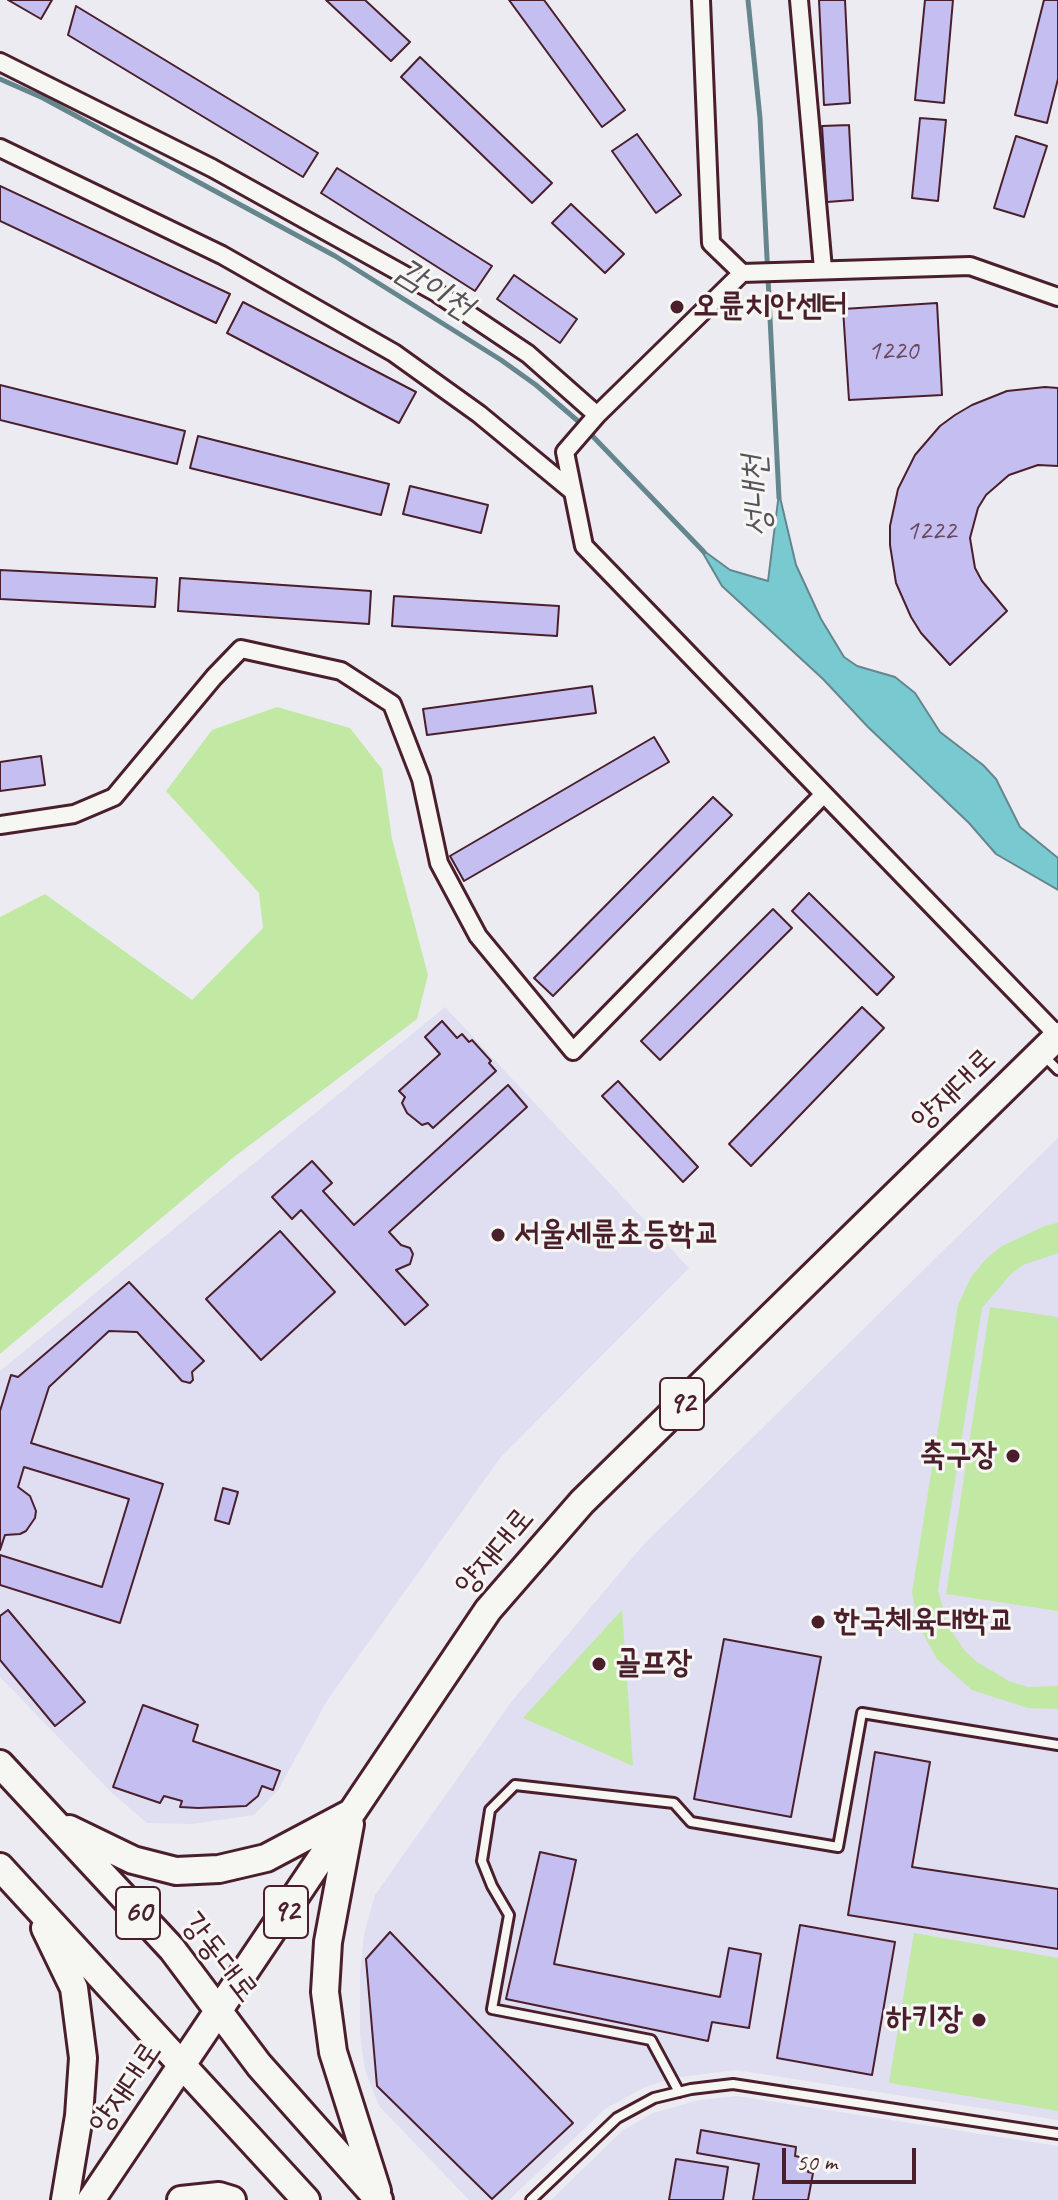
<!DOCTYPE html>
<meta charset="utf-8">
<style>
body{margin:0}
#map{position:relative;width:1058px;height:2200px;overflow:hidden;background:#ecebf2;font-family:Caveat,sans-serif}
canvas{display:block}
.scale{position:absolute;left:782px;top:2148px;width:134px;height:36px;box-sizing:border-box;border:4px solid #4a1f2b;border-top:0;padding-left:10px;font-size:24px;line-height:28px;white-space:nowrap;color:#4a1f2b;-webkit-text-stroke:6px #f6f6f2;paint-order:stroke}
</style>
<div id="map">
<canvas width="1058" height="2200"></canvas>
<div class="scale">50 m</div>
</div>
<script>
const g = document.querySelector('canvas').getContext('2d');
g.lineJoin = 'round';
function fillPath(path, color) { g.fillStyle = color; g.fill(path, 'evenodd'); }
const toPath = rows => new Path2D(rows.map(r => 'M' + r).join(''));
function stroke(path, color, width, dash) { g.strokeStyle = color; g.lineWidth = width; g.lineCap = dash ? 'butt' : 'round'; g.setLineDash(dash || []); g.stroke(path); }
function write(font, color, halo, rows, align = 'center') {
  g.font = font + ' Caveat,"Poor Story",sans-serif'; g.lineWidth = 6; g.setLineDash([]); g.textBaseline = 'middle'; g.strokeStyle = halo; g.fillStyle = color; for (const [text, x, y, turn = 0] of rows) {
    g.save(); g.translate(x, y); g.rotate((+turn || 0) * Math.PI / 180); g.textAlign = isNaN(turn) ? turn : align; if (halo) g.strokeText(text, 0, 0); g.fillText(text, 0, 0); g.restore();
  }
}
fillPath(toPath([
 [445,1007,689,1268,500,1458,328,1699,278,1790,254,1815,192,1824,147,1823,112,1793,0,1677,0,1371],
 [1058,1138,1058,2120,736,2070,673,2078,645,2087,605,2109,509,2200,469,2200,379,2106,365,2070,360,2035,360,1975,364,1934,375,1895,512,1701,644,1544],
 [737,2096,1058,2146,1058,2200,551,2200,623,2130,653,2113,699,2100]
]), '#e0def1');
fillPath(toPath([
 [277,707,350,728,382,769,392,839,428,975,417,1019,234,1157,0,1354,0,917,45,894,192,1000,263,928,259,893,166,791,212,730],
 [1058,1223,1058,1253,1023,1265,1010,1275,982,1308,938,1590,947,1624,964,1650,977,1662,1009,1681,1028,1687,1058,1686,1058,1709,1028,1708,972,1690,937,1659,918,1624,912,1592,958,1305,971,1277,986,1259,1002,1246,1047,1225],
 [990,1307,1058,1317,1058,1611,946,1594],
 [622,1610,633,1766,523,1718],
 [914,1933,1058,1958,1058,2111,889,2083]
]), '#c1e9a4');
const water = toPath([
 [779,493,796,565,821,619,844,657,857,666,895,677,915,693,940,732,983,765,996,779,1020,827,1058,858,1058,890,996,854,969,823,868,727,823,679,722,586,700,548,730,570,768,581,779,493]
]);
fillPath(water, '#79cad0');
stroke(water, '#66868e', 2);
stroke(toPath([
 [748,0,760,118,779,498],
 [0,79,43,98,335,256,501,360,536,385,579,422,704,552]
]), '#66868e', 5);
const building = toPath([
 [8,0,52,0,41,19,8,0],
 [326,0,365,0,410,42,391,61,326,0],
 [509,0,544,0,625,110,602,127,509,0],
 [819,0,845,0,850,103,824,105,819,0],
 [925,0,953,0,944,103,915,100,925,0],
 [1044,0,1058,0,1058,79,1047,123,1015,115,1044,0],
 [76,6,318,153,303,177,68,35,76,6],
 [420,57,552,183,532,203,401,77,420,57],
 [920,118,946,120,938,201,912,198,920,118],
 [849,125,853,200,827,202,822,126,849,125],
 [637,134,681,195,656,213,612,151,637,134],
 [1016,136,1047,146,1024,217,994,208,1016,136],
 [337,168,492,266,475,291,321,193,337,168],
 [0,186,230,294,216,323,0,221,0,186],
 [571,204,624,254,605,273,552,223,571,204],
 [514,275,577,319,560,343,497,299,514,275],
 [243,302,416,392,399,423,227,333,243,302],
 [937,303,942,395,849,400,843,309,937,303],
 [0,385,185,431,177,464,0,420,0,385],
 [1045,387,1058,388,1058,466,1038,465,1009,475,986,495,978,508,970,538,975,568,982,581,1007,611,950,665,921,633,911,617,896,583,890,545,890,526,898,489,915,455,940,426,955,415,972,405,1007,391,1045,387],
 [198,436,389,484,381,515,190,468,198,436],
 [410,486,488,505,481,533,403,514,410,486],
 [0,570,157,578,155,607,0,599,0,570],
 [180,578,371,591,369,624,178,611,180,578],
 [394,596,559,606,557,636,392,626,394,596],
 [592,686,596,713,427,735,423,709,592,686],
 [654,737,669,762,464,881,450,856,654,737],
 [41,756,45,785,0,791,0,762,41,756],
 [713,797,732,815,553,996,534,978,713,797],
 [809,893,894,977,877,995,792,911,809,893],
 [773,909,792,928,660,1060,641,1041,773,909],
 [862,1007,884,1028,751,1166,729,1144,862,1007],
 [442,1021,457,1038,462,1034,469,1042,472,1040,491,1061,489,1063,496,1071,433,1128,428,1123,422,1125,407,1113,402,1103,405,1097,399,1091,440,1054,425,1037,442,1021],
 [618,1081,698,1167,683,1182,602,1096,618,1081],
 [508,1085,527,1107,389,1232,401,1245,410,1248,413,1254,410,1264,396,1270,428,1305,405,1325,301,1210,292,1219,272,1197,312,1161,332,1183,323,1191,354,1225,508,1085],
 [280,1231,335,1292,261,1360,206,1299,280,1231],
 [129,1282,204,1361,192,1372,193,1380,190,1383,182,1381,137,1332,109,1331,49,1387,31,1443,163,1484,120,1623,0,1585,0,1555,102,1587,129,1499,24,1467,18,1487,30,1496,36,1511,35,1518,26,1531,20,1534,5,1535,0,1550,0,1411,11,1375,18,1377,129,1282],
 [223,1488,238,1492,229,1524,215,1520,223,1488],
 [8,1610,85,1702,55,1726,0,1660,0,1616,8,1610],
 [724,1639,821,1657,791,1817,694,1799,724,1639],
 [143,1705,198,1725,193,1741,280,1771,273,1790,262,1786,258,1796,246,1806,198,1808,180,1807,182,1801,164,1796,160,1803,113,1787,143,1705],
 [875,1752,930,1762,912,1867,1058,1889,1058,1949,848,1915,875,1752],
 [540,1852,576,1860,554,1964,720,1997,729,1948,761,1954,749,2028,712,2022,708,2041,506,1999,540,1852],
 [800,1925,895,1942,872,2075,777,2058,800,1925],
 [390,1932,573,2123,492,2199,377,2086,366,1959,390,1932],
 [701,2130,796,2147,795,2156,810,2159,808,2172,813,2173,808,2200,753,2200,759,2164,697,2153,701,2130],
 [676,2159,728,2167,723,2200,669,2200,676,2159]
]);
fillPath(building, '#c5bef0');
stroke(building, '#4a1f2b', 2);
const service = toPath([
 [1044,1056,1058,1070],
 [679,2092,651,2040,492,2009,509,1915,492,1886,482,1861,490,1810,515,1785,674,1803,691,1822,838,1847,862,1713,1058,1745],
 [531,2200,617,2118,654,2098,691,2089,733,2084,1058,2134]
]);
const minor = toPath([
 [701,0,711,243,742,273],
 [799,0,823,269],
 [0,62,212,168,437,293,528,354,597,415],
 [0,148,222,255,394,353,479,414,571,490],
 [0,825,74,814,114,797,214,677,241,649,341,671,392,704,421,779,439,863,478,936,573,1051,823,795],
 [1058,1036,584,546,565,452,597,415,742,273,970,266,1058,297]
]);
const primary = toPath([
 [0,1764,172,1949,259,2065,379,2200],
 [350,1824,328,1942,325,1992,333,2052,377,2191],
 [69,1829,133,1860,176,1871,219,1869,266,1858,349,1814],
 [0,1867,306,2200],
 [45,1928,74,1988,83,2058,79,2116,65,2200],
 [91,2200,488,1610,582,1502,1058,1036],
 [181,2200,219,2196,232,2200]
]);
stroke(service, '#4a1f2b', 14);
stroke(minor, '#4a1f2b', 22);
stroke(primary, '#4a1f2b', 32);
stroke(service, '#f6f6f2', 8);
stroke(minor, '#f6f6f2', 16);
stroke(primary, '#f6f6f2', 26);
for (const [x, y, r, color] of [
 [677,307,8,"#4a1f2b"],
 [498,1235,8,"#4a1f2b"],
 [1013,1456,8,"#4a1f2b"],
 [818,1622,8,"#4a1f2b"],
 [599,1664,8,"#4a1f2b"],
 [979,2020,8,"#4a1f2b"]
]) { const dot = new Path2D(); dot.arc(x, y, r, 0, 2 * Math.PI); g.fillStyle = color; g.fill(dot); stroke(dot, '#f6f6f2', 3); }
write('28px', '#69475c', null, [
 ["1220",893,352],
 ["1222",931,532]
]);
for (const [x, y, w] of [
 [682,1404,44],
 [286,1912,44],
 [138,1913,44]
]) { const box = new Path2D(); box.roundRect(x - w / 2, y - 26, w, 52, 6); g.fillStyle = '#f6f6f2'; g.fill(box); stroke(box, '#4a1f2b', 2); }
write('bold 30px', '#4a1f2b', null, [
 ["92",682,1404],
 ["92",286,1912],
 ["60",138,1913]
]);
write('bold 32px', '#4a1f2b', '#f6f6f2', [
 ["오륜치안센터",693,307],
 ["서울세륜초등학교",514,1235],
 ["축구장",997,1456,"right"],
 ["한국체육대학교",834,1622],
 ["골프장",615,1664],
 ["하키장",963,2020,"right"]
], 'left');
write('32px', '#4a1f2b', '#f6f6f2', [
 ["양재대로",954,1090,-44],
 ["양재대로",495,1552,-50],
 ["강동대로",219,1958,52],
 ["양재대로",126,2088,-56]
]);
write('italic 34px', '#58525d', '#f6f6f2', [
 ["감이천",434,290,32],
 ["성내천",758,496,-94]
]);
</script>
